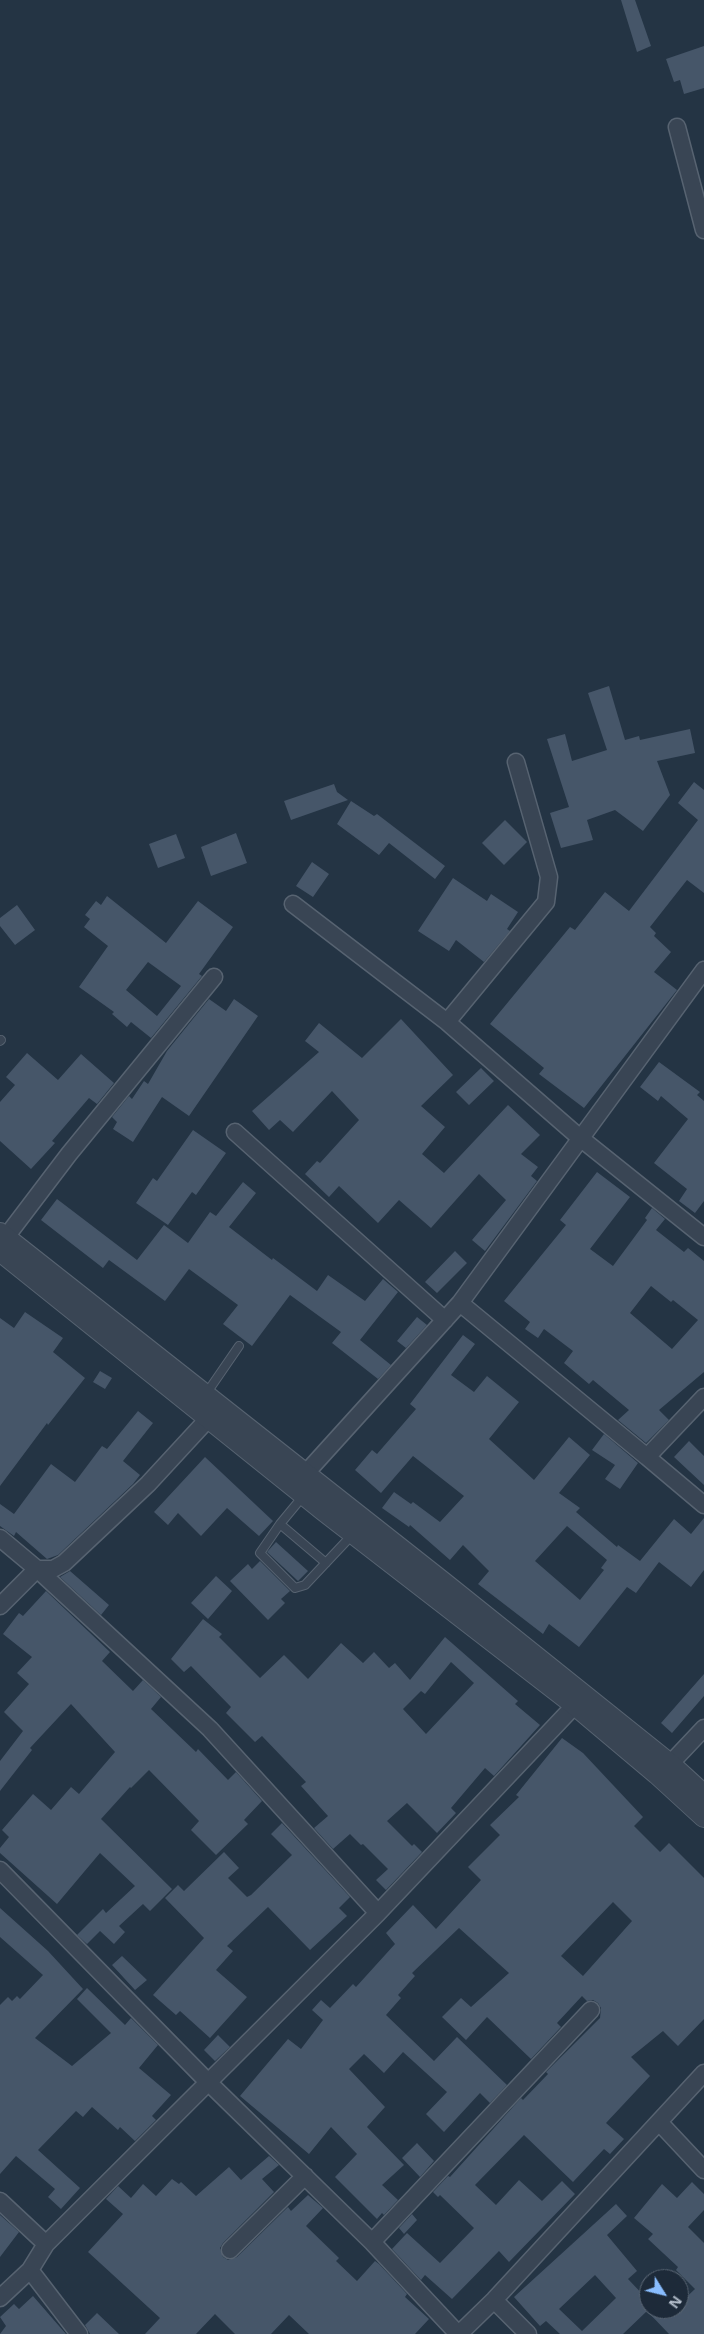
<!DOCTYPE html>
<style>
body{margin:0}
#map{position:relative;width:704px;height:2334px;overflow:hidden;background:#243444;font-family:"Noto Sans",sans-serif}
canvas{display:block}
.north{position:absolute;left:639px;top:2269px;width:50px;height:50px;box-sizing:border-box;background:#1d2a39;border:1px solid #5a6674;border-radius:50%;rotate:126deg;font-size:14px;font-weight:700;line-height:20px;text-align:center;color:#b6c0cd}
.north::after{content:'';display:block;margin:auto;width:18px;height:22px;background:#89bdff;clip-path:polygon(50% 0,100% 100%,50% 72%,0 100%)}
</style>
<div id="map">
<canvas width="704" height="2334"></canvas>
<div class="north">N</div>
</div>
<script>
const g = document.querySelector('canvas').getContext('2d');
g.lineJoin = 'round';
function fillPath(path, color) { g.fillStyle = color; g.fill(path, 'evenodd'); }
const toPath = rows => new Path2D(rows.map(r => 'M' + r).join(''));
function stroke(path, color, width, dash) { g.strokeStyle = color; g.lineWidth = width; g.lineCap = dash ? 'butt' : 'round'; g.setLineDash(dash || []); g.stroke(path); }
fillPath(toPath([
 [621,0,635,0,651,46,637,52],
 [704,46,704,88,684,94,680,80,674,82,666,59],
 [609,686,625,740,639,736,640,740,690,729,695,753,657,761,670,795,643,831,615,810,587,820,593,840,561,848,550,813,569,807,547,739,565,734,572,761,607,750,588,693],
 [694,782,704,790,704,893,687,880,650,927,656,933,654,936,671,952,654,972,677,990,584,1108,539,1074,544,1068,490,1024,570,927,575,930,605,892,629,911,698,820,678,803],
 [334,784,337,792,348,800,291,820,284,801],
 [351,801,374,816,377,814,445,866,435,879,389,843,379,855,337,824],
 [505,820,527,842,504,865,482,843],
 [236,833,247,863,211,876,201,847],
 [176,834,185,858,158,868,149,844],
 [312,862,329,874,313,897,296,886],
 [453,878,487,901,491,894,518,912,507,929,510,931,484,962,456,940,449,951,418,931],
 [107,896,166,943,198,901,233,927,199,974,202,976,151,1038,131,1022,127,1027,112,1014,114,1012,79,987,108,946,84,927,90,919,85,915,96,901,101,905],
 [148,962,181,986,157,1016,126,990],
 [17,905,35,930,15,945,0,926,0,918],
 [209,999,226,1011,234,999,258,1016,189,1116,162,1097,133,1142,113,1129,117,1122,112,1117,129,1096,132,1099,144,1081,148,1084,167,1051],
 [401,1019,453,1075,421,1106,445,1127,422,1154,444,1173,508,1105,540,1135,521,1154,538,1167,531,1176,537,1181,485,1251,472,1240,506,1200,479,1174,431,1228,399,1200,378,1223,339,1186,329,1197,305,1174,317,1161,320,1163,359,1120,332,1091,293,1132,280,1120,269,1130,252,1111,319,1052,305,1041,319,1023,362,1058],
 [27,1053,58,1080,81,1054,114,1083,97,1104,89,1098,52,1141,55,1143,31,1169,0,1141,0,1102,15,1085,6,1077],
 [659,1062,700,1092,697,1095,704,1101,704,1201,695,1213,679,1201,687,1189,654,1163,688,1119,661,1096,658,1101,640,1087],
 [481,1068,494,1081,469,1105,456,1092],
 [193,1130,226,1153,196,1195,192,1192,168,1225,136,1203,153,1178,157,1181],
 [597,1172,630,1197,590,1249,613,1266,647,1220,645,1218,652,1208,665,1219,656,1230,684,1252,688,1248,704,1261,704,1372,659,1410,669,1420,646,1443,618,1420,629,1410,593,1380,589,1384,564,1363,573,1351,544,1329,538,1338,525,1329,530,1322,504,1301,566,1225,560,1220],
 [651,1286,671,1302,673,1300,698,1320,672,1349,630,1313],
 [243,1182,256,1193,229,1227,272,1260,273,1258,317,1291,328,1275,365,1301,383,1279,398,1292,360,1340,391,1365,378,1379,332,1343,341,1332,290,1295,252,1346,223,1324,238,1305,189,1269,165,1301,109,1260,103,1268,41,1220,57,1199,137,1260,164,1225,188,1243,210,1212,216,1216],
 [455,1251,467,1263,437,1293,425,1282],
 [25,1312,63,1338,53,1352,85,1378,48,1425,47,1423,0,1486,0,1318,14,1328],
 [417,1317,427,1325,406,1348,397,1341],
 [463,1335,475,1344,451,1375,474,1392,487,1376,519,1402,489,1439,534,1480,569,1437,590,1455,559,1493,580,1508,576,1512,617,1547,618,1545,640,1561,674,1519,691,1534,704,1518,704,1570,691,1587,659,1562,636,1593,627,1587,579,1647,549,1624,543,1634,478,1584,489,1571,463,1545,450,1560,410,1525,409,1527,382,1508,394,1492,411,1504,413,1502,440,1522,464,1496,413,1456,381,1493,355,1470,372,1450,377,1454,416,1409,410,1404],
 [567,1526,607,1560,601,1568,604,1570,580,1600,535,1561],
 [100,1371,112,1378,105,1389,93,1382],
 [138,1411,153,1423,123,1461,140,1475,133,1484,58,1555,47,1559,16,1532,14,1536,0,1526,0,1504,14,1514,51,1464,75,1482,102,1446,107,1449],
 [604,1434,638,1463,620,1489,605,1479,615,1465,592,1450],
 [689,1441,704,1456,704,1485,674,1457],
 [205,1457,273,1521,259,1536,227,1508,201,1536,178,1513,168,1525,154,1512],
 [276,1542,308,1571,298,1581,267,1552],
 [260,1561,290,1591,281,1599,285,1603,268,1620,230,1581,248,1564,252,1569],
 [70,1571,109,1605,101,1615,60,1577],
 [216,1576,232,1591,208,1619,191,1603],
 [46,1591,110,1652,102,1661,133,1691,143,1680,161,1697,151,1709,196,1752,198,1749,228,1780,236,1772,262,1801,244,1820,248,1824,216,1855,191,1830,199,1821,149,1770,131,1788,130,1787,101,1819,172,1889,150,1911,143,1904,119,1926,125,1932,114,1944,100,1931,87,1944,77,1935,103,1909,106,1913,135,1886,100,1853,57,1904,0,1853,0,1848,9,1837,2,1830,33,1794,51,1810,71,1787,79,1794,115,1752,71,1704,30,1748,32,1750,0,1791,0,1761,23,1731,4,1712,29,1684,17,1673,32,1657,3,1634,19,1613,23,1616],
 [203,1619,222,1634,219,1637,260,1678,284,1655,308,1679,341,1643,363,1663,374,1652,389,1668,395,1663,410,1680,445,1637,518,1701,515,1704,540,1725,494,1776,485,1768,451,1808,456,1813,437,1833,407,1803,387,1821,412,1846,414,1844,422,1852,386,1890,376,1880,388,1869,363,1844,361,1845,350,1834,333,1849,314,1828,328,1816,301,1786,306,1782,262,1736,255,1742,226,1713,231,1707,191,1666,184,1672,171,1659],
 [451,1662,474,1683,426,1734,403,1709,421,1691,425,1694],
 [704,1674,704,1696,672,1733,661,1723],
 [562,1738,583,1753,643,1817,634,1826,660,1852,669,1843,704,1878,704,2019,678,2046,663,2031,631,2057,650,2076,606,2123,624,2139,610,2154,604,2149,573,2182,524,2135,475,2185,496,2205,519,2180,542,2201,562,2181,575,2194,509,2262,499,2251,452,2299,425,2275,421,2280,392,2249,407,2233,440,2263,474,2228,440,2195,438,2197,433,2192,448,2176,450,2177,521,2098,523,2100,548,2074,546,2072,600,2018,601,2008,598,2003,593,2000,587,2001,582,1996,557,2023,561,2027,531,2059,487,2017,466,2040,442,2017,461,1998,471,2007,509,1973,459,1928,412,1973,415,1976,398,1995,401,1998,386,2015,434,2061,457,2037,507,2085,490,2103,480,2093,444,2132,426,2114,447,2092,403,2052,384,2073,364,2054,349,2069,385,2107,367,2127,404,2165,382,2185,398,2200,384,2215,382,2213,377,2219,335,2177,357,2154,331,2127,309,2154,240,2096,288,2039,301,2049,323,2020,312,2010,321,2000,330,2008,353,1984,356,1987,395,1944,386,1933,413,1905,436,1929,481,1880,468,1867,500,1835,490,1825,519,1797,516,1795],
 [613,1902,632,1921,583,1976,561,1956],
 [282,1823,350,1897,339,1908,347,1916,310,1950,268,1907,227,1946,233,1951,216,1970,247,1997,210,2038,180,2011,176,2015,153,1995,204,1938,165,1898,178,1885,184,1891,224,1852,239,1868,228,1878,247,1897,251,1895,292,1855,271,1834],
 [0,1908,48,1951,83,1989,35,2038,72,2066,111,2033,77,1999,87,1988,125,2025,131,2018,158,2045,139,2068,171,2095,152,2116,156,2120,135,2141,120,2127,118,2130,92,2107,83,2117,76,2111,38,2150,80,2188,61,2209,48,2197,55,2189,16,2156,0,2174,0,2005,8,1997,12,2001,17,1996,20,1999,43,1975,0,1937],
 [122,1956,147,1980,135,1990,112,1965],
 [218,2035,230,2047,215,2061,204,2050],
 [417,2143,434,2161,420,2177,402,2158],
 [269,2156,279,2165,262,2179,274,2192,223,2243,220,2248,223,2257,228,2260,237,2257,288,2207,291,2211,308,2195,323,2208,306,2226,339,2258,336,2261,357,2281,375,2261,379,2264,407,2294,405,2297,429,2319,415,2334,309,2334,289,2315,271,2334,235,2334,215,2314,196,2334,145,2334,160,2318,88,2252,123,2214,106,2199,118,2186,131,2198,143,2184,156,2196,172,2179,179,2184,181,2182,196,2196,229,2167,241,2180],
 [692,2182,704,2194,704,2210,688,2227,704,2243,704,2334,669,2334,647,2311,623,2334,560,2334,546,2321,540,2326,514,2297,616,2204,627,2216,607,2235,637,2271,628,2279,649,2301,649,2309,679,2309,679,2304,695,2289,676,2270,678,2267,648,2239,653,2234,634,2218,662,2184,677,2198],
 [595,2275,616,2298,582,2331,559,2309],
 [412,2214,417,2220,404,2234,399,2228],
 [0,2215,19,2232,0,2257],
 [33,2296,66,2334,0,2334,6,2326,0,2317,14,2304,19,2309],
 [97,2313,119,2334,90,2334,85,2325]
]), '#465669');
const service = toPath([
 [0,1041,1,1040],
 [206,1394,239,1346],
 [304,1495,280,1524,260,1553,295,1588,305,1585,353,1534],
 [280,1524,326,1563]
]);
const minor = toPath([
 [677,127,704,230],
 [293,904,447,1022,579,1137,704,1237],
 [447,1022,546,902,549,877,516,762],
 [235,1132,445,1320],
 [6,1237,69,1154,214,977],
 [460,1303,647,1457,704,1397],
 [647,1457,704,1505],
 [306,1473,460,1303,704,970],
 [0,1538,37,1569,210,1729,378,1913],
 [0,1606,37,1569,53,1569,64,1563,148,1484,208,1419],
 [670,1764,704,1728],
 [0,1870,207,2081,372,2242,458,2334],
 [659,2122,704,2170],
 [0,2201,46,2244],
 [372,2242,591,2010],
 [230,2250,305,2176],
 [30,2270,79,2334],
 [0,2298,30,2270,46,2244,378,1913,575,1705],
 [494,2300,528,2334],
 [459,2334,494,2300,704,2073]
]);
const tertiary = toPath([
 [0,1233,444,1583,670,1764,704,1795],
 [0,1251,324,1511,575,1705,657,1774,704,1817]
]);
stroke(service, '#576371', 10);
stroke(minor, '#576371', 19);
stroke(tertiary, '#576371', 22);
stroke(service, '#394554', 8);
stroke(minor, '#394554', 16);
stroke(tertiary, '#394554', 20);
</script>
